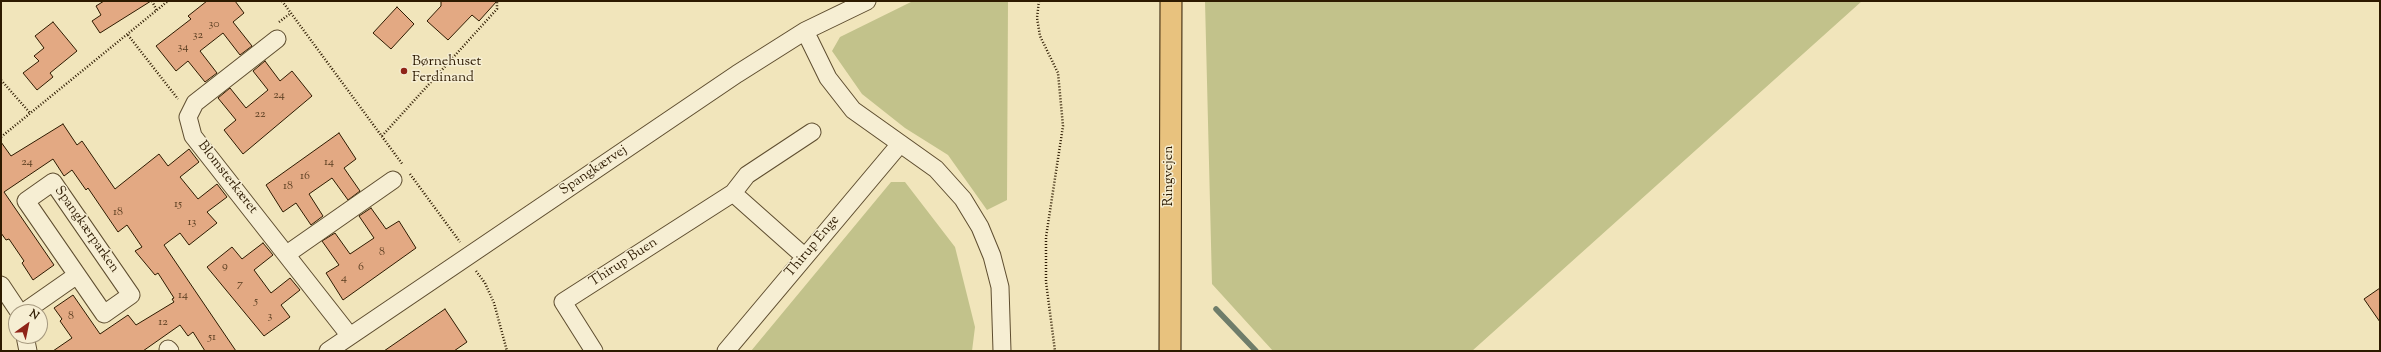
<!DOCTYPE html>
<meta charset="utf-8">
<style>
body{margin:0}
#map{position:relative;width:2381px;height:352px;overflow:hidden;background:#f1e5bb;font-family:"Sorts Mill Goudy",serif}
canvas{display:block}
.frame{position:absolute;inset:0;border:2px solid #2d1a00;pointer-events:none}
.north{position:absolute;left:8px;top:304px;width:40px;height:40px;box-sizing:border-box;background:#f6eed3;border:1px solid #a6997f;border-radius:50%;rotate:33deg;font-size:11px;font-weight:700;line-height:16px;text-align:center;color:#2d1a00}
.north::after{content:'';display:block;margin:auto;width:14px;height:18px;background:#8f2418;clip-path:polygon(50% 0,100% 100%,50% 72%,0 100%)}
</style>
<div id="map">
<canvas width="2381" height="352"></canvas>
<div class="frame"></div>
<div class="north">N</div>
</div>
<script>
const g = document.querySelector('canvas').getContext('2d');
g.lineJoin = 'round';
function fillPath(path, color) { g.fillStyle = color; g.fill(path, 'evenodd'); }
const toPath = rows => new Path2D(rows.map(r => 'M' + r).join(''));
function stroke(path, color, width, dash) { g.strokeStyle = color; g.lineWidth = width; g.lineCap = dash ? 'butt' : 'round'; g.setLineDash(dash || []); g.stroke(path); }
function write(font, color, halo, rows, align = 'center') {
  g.font = font + ' "Sorts Mill Goudy",serif'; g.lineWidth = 3; g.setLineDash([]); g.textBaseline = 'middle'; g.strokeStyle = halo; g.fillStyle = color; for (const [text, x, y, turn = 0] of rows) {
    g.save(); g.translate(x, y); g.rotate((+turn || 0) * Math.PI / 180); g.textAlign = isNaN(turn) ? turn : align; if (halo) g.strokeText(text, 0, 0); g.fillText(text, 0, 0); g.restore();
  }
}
fillPath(toPath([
 [913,1,1008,1,1007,200,987,210,948,155,905,128,862,94,832,51,840,37],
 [1205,1,1862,1,1472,351,1273,351,1212,284],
 [891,182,905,182,955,247,975,327,972,351,751,351]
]), '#c2c28b');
stroke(toPath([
 [1216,309,1256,351]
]), '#6f7d6a', 5.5);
const building = toPath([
 [104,1,151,1,100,33,92,21,101,15,96,6,104,1],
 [207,1,235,1,244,13,233,22,252,46,240,55,223,33,200,51,217,73,205,82,188,61,176,71,156,46,191,19,188,16,207,1],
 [441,1,497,1,479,21,472,15,448,40,427,21,441,6,441,1],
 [397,7,414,24,391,49,373,33,397,7],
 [53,22,77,51,50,73,53,77,37,90,23,73,39,61,34,56,44,48,35,36,53,22],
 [265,61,280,81,292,71,312,96,243,154,224,130,236,120,218,98,230,88,246,108,268,90,253,71,265,61],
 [63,124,77,145,82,141,115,189,159,154,168,166,189,149,199,162,180,177,198,199,217,184,227,197,207,212,217,223,189,245,180,233,164,245,236,351,205,351,193,332,188,336,180,325,143,351,53,351,72,338,60,321,62,319,54,308,73,295,100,334,128,315,136,325,174,302,172,299,174,298,158,273,155,275,135,251,142,247,127,225,118,232,88,188,86,190,72,170,64,176,53,159,4,192,54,265,33,280,22,263,24,261,9,239,6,240,1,233,1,142,11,156,63,124],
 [339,133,356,159,344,168,360,191,348,200,332,178,309,194,323,216,311,225,296,203,283,212,266,185,339,133],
 [371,208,386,229,399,221,416,248,343,300,326,273,339,265,322,241,335,233,350,254,374,238,359,216,371,208],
 [263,243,273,255,254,270,271,293,290,278,300,290,281,305,290,317,264,336,207,267,232,247,242,259,263,243],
 [2380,288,2380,322,2364,299,2380,288],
 [445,309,467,342,454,351,384,351,445,309]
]);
fillPath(building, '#e3a983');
stroke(building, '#2d1a00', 1);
const minor = toPath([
 [805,31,828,78,853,110,936,169,963,199,980,227,992,256,1000,287,1002,351],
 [277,39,195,103,188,117,193,136,350,336],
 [53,182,131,295,104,314,26,201,53,182],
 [733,193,747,175,812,132],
 [287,254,393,180],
 [1,285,19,312],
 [24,312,77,275],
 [25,336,28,351],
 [168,349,170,351],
 [328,351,737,74,805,31,867,1],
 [594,351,563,302,733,193,805,257],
 [726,351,900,144]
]);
const major = toPath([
 [1170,351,1171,1]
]);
stroke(minor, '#5e4d2f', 19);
stroke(major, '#2d1a00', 23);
stroke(toPath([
 [152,1,157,11],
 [282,1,403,165],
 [1039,1,1037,18,1040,36,1058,73,1063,126,1046,237,1046,282,1055,351],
 [279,22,291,13],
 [128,35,178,99],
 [1,80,30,113],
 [382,136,497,9,497,1],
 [1,137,168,1],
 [410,174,460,242],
 [476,271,485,283,494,303,507,351]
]), '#2d1a00', 2.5, [1, 2]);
stroke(minor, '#f6eed3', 17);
stroke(major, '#e8c27e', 21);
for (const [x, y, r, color] of [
 [404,71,4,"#8f2418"]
]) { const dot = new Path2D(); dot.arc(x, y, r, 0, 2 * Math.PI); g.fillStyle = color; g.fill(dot); stroke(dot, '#f6eed3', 1.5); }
write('12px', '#5a3e21', null, [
 ["30",214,25],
 ["32",198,36],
 ["34",183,48],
 ["24",279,96],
 ["22",260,115],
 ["24",27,163],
 ["14",329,163],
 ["16",305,177],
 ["18",288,187],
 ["15",178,205],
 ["18",118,213],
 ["13",192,223],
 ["8",382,253],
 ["9",225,267],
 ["6",361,268],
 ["4",344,279],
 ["7",240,285],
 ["14",183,296],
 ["5",256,302],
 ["8",71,317],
 ["3",270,317],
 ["12",163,323],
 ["51",212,338]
]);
write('14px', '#2d1a00', '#f6eed3', [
 ["Børnehuset",412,63],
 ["Ferdinand",412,79]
], 'left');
write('14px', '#2d1a00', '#f6eed3', [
 ["Spangkærvej",594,171,-34],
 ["Ringvejen",1170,176,-90],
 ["Blomsterkæret",227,178,52],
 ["Spangkærparken",86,230,55],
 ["Thirup Enge",813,247,-50],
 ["Thirup Buen",624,263,-33]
]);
</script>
